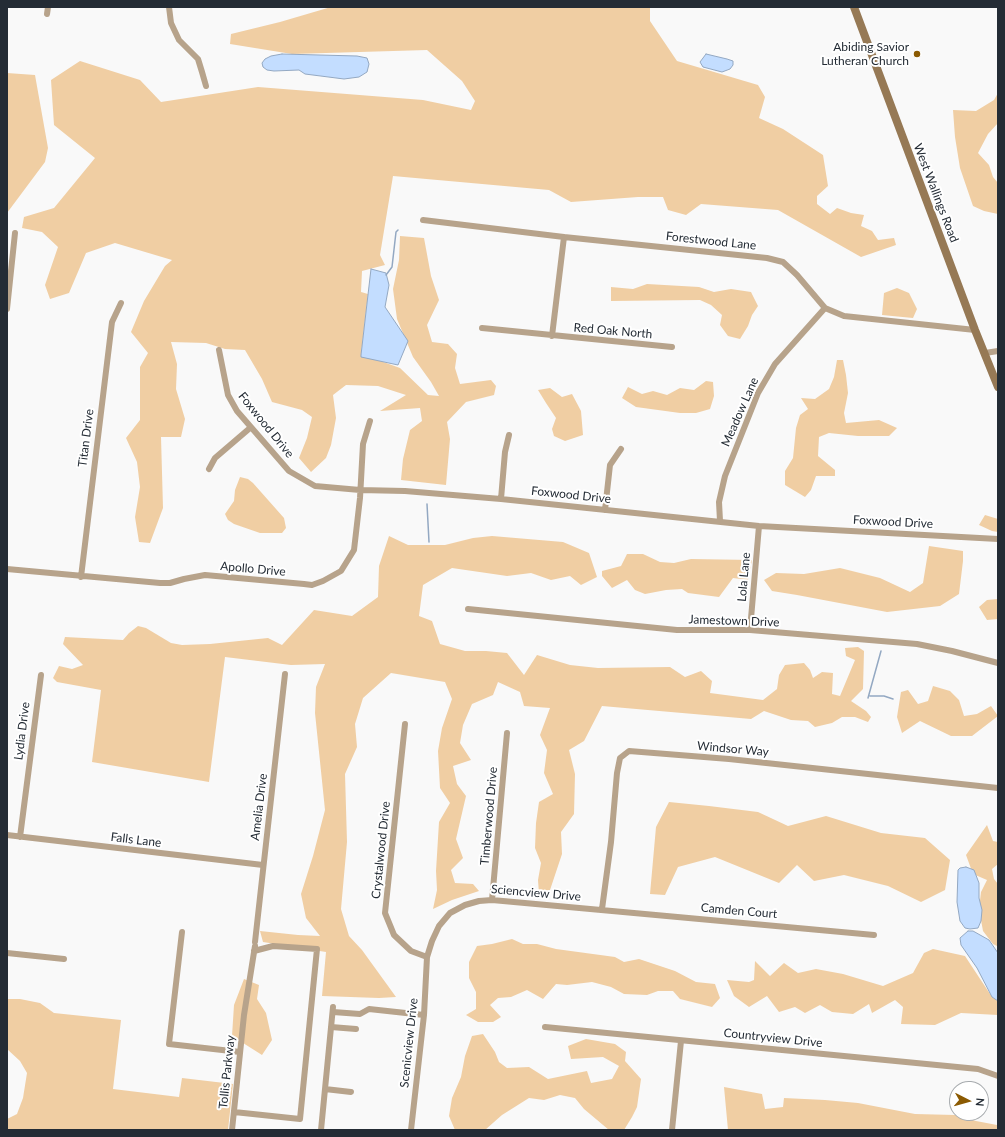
<!DOCTYPE html>
<style>
body{margin:0}
#map{position:relative;width:1005px;height:1137px;overflow:hidden;background:#f9f9f9;font-family:Lato,sans-serif}
canvas{display:block}
.frame{position:absolute;inset:0;border:8px solid #242c35;pointer-events:none}
.north{position:absolute;left:949px;top:1081px;width:40px;height:40px;box-sizing:border-box;background:#fff;border:1px solid #a7abae;border-radius:50%;rotate:96deg;font-size:11px;font-weight:700;line-height:16px;text-align:center;color:#242c35}
.north::after{content:'';display:block;margin:auto;width:14px;height:18px;background:#8b5a02;clip-path:polygon(50% 0,100% 100%,50% 72%,0 100%)}
</style>
<div id="map">
<canvas width="1005" height="1137"></canvas>
<div class="frame"></div>
<div class="north">N</div>
</div>
<script>
const g = document.querySelector('canvas').getContext('2d');
g.lineJoin = 'round';
function fillPath(path, color) { g.fillStyle = color; g.fill(path, 'evenodd'); }
const toPath = rows => new Path2D(rows.map(r => 'M' + r).join(''));
function stroke(path, color, width, dash) { g.strokeStyle = color; g.lineWidth = width; g.lineCap = dash ? 'butt' : 'round'; g.setLineDash(dash || []); g.stroke(path); }
function write(font, color, halo, rows, align = 'center') {
  g.font = font + ' Lato,sans-serif'; g.lineWidth = 4; g.setLineDash([]); g.textBaseline = 'middle'; g.strokeStyle = halo; g.fillStyle = color; for (const [text, x, y, turn = 0] of rows) {
    g.save(); g.translate(x, y); g.rotate((+turn || 0) * Math.PI / 180); g.textAlign = isNaN(turn) ? turn : align; if (halo) g.strokeText(text, 0, 0); g.fillText(text, 0, 0); g.restore();
  }
}
fillPath(toPath([
 [331,7,650,7,650,21,677,61,758,85,765,97,759,118,783,129,823,155,828,186,817,196,817,204,830,214,837,208,851,213,864,215,861,226,872,231,878,240,894,238,896,245,861,257,778,210,701,204,686,215,668,210,663,197,638,197,571,202,549,190,393,176,380,255,385,265,362,271,361,292,368,294,361,354,400,368,428,395,439,396,431,382,413,357,397,319,393,289,399,260,400,236,424,238,431,276,439,300,427,325,432,342,448,344,457,354,455,368,460,384,491,380,496,386,494,395,466,402,447,422,450,439,446,485,401,480,403,459,410,430,422,421,420,408,380,411,406,395,378,386,346,385,333,395,336,418,331,445,326,458,311,472,299,458,307,438,312,417,302,410,272,402,262,379,245,350,225,349,206,343,171,342,177,364,176,389,185,419,181,437,161,437,163,508,150,543,139,542,135,517,140,487,137,462,126,438,140,420,140,367,148,353,131,332,144,301,165,266,172,260,115,243,86,253,69,293,50,299,45,285,58,247,42,232,22,228,24,217,54,208,95,158,54,125,51,80,80,61,140,80,161,102,258,87,423,100,471,110,475,101,462,81,427,50,292,54,230,44,231,34,280,22],
 [7,73,35,75,48,148,45,162,7,213],
 [998,93,998,123,988,134,978,153,989,165,993,177,998,183,998,214,984,211,973,206,960,168,955,137,953,110,976,111,994,100],
 [647,284,699,287,714,292,731,289,751,292,758,306,752,315,748,326,740,339,728,336,720,325,722,315,711,305,700,300,611,301,611,287,633,289],
 [897,288,909,293,917,309,913,318,882,315,884,293],
 [837,360,843,360,846,375,848,393,844,413,846,423,879,420,897,428,889,436,858,436,829,433,819,437,818,456,835,470,835,476,816,476,811,490,805,497,785,485,785,471,793,458,796,428,800,415,808,409,801,398,815,399,829,389,834,377],
 [706,381,713,382,714,396,710,409,696,413,680,413,636,407,622,398,628,387,642,394,653,391,667,395,680,388,694,390],
 [550,388,562,397,572,394,581,411,583,435,565,441,554,436,552,429,556,418,546,403,538,390],
 [240,477,248,479,253,483,284,518,286,528,282,533,260,533,234,524,228,520,225,514,234,501,235,490],
 [985,515,998,519,998,532,992,531,979,525],
 [389,536,408,545,445,545,473,538,492,536,563,542,589,553,597,577,581,585,570,576,551,580,531,573,507,576,452,568,423,585,419,616,432,621,440,644,465,651,486,651,507,653,524,675,537,655,570,665,598,668,670,667,685,677,701,671,712,681,710,693,763,700,777,689,779,675,785,665,804,663,810,670,813,678,822,672,833,673,832,694,840,696,855,660,846,656,845,648,858,647,864,651,863,689,851,701,866,711,871,717,868,722,855,717,842,717,832,723,815,727,808,721,791,720,764,711,751,719,602,706,584,741,569,750,575,774,574,814,561,832,562,854,549,893,539,894,538,880,541,863,535,848,536,823,539,802,553,794,544,773,547,750,540,735,550,708,524,706,520,692,498,682,493,695,472,704,463,725,460,743,471,760,453,766,457,784,466,796,456,839,463,858,451,870,455,883,473,884,479,891,452,900,433,909,437,890,436,871,439,822,450,803,440,788,438,751,442,728,452,699,445,682,391,673,363,698,355,724,357,747,345,774,347,842,341,909,349,936,362,950,396,997,379,998,322,996,326,952,263,942,260,931,298,935,320,936,306,918,301,894,313,856,325,810,315,713,316,687,325,664,291,665,225,657,209,782,92,762,101,690,57,682,53,678,59,666,72,669,83,665,63,644,65,637,123,640,129,633,138,626,146,628,171,643,182,645,210,644,268,638,282,645,314,610,352,616,378,597,379,566],
 [929,546,963,551,963,561,959,594,940,606,887,612,797,595,772,591,764,580,776,573,804,574,840,568,880,578,910,592,923,583],
 [627,554,643,554,660,562,674,563,691,559,752,560,748,580,733,578,719,597,688,593,682,589,666,590,645,594,635,590,627,580,612,588,602,576,602,571,621,566],
 [998,599,998,619,987,620,979,607,987,600],
 [933,686,950,691,959,700,964,716,977,714,991,706,998,716,972,736,951,736,920,721,902,733,897,717,901,692,908,690,918,704,928,701],
 [669,802,709,806,758,812,788,826,826,816,881,833,925,838,950,860,945,890,921,902,888,886,844,875,814,881,797,865,779,883,715,857,678,867,665,895,650,894,656,827],
 [987,825,993,841,998,842,998,864,992,869,994,879,998,884,997,946,993,944,983,931,979,909,981,892,987,880,973,874,966,855],
 [512,939,523,944,537,944,556,949,615,957,624,962,639,959,675,971,696,982,715,984,720,998,712,1007,680,999,673,991,658,991,647,995,624,994,611,987,592,982,567,985,556,984,543,999,527,990,511,997,498,998,490,1005,501,1017,493,1022,478,1022,466,1015,476,1009,476,992,469,978,469,962,477,946,492,944],
 [933,949,965,956,992,997,998,1001,998,1015,961,1013,935,1025,901,1024,903,1007,895,1000,872,1013,869,1004,853,1014,832,1012,820,1005,805,1013,795,1007,779,1012,767,996,749,1007,734,996,727,980,749,982,754,980,755,961,770,976,784,963,798,973,816,969,843,974,883,986,913,973,924,953],
 [244,979,259,985,257,999,266,1013,272,1040,262,1055,232,1036,234,1005],
 [7,999,20,999,40,1003,54,1013,121,1020,113,1089,179,1097,182,1078,233,1084,228,1130,7,1130,7,1119,17,1114,23,1098,27,1073,20,1061,7,1049],
 [483,1034,495,1052,499,1062,507,1068,529,1067,548,1079,587,1071,591,1083,612,1079,619,1066,603,1057,571,1059,568,1046,586,1039,615,1044,626,1052,625,1061,641,1079,637,1107,632,1117,624,1130,609,1130,584,1109,575,1098,560,1095,544,1100,529,1098,502,1115,485,1130,455,1130,449,1116,452,1098,461,1077,465,1056,472,1036],
 [724,1087,762,1094,765,1109,783,1107,784,1098,825,1100,858,1103,915,1114,955,1115,976,1121,997,1125,998,1130,728,1130]
]), '#f0cea3');
const water = toPath([
 [282,54,357,56,367,58,369,64,367,72,359,77,344,79,305,74,299,70,274,71,267,70,263,67,262,63,265,59,271,56,282,54],
 [706,54,727,59,733,61,733,65,730,69,722,72,703,67,700,62,706,54],
 [371,269,386,273,389,285,385,307,408,341,398,365,361,357,361,355,371,269],
 [966,867,974,870,979,883,979,898,982,910,981,921,978,928,970,929,965,928,960,921,957,902,958,870,960,868,966,867],
 [968,931,973,931,989,940,998,953,998,1001,992,997,977,968,961,945,960,938,968,931]
]);
fillPath(water, '#c3ddff');
stroke(water, '#93a8c2', 1);
stroke(toPath([
 [386,275,392,267,396,232,398,230],
 [427,504,429,542],
 [870,696,884,696,893,699],
 [868,698,881,651]
]), '#93a8c2', 1.5);
stroke(toPath([
 [169,7,171,23,179,40,198,59,202,72,206,86],
 [47,14,48,7],
 [423,220,564,237,767,258,783,262,797,275,825,308,844,316,975,330],
 [7,309,15,233],
 [482,328,672,347],
 [552,336,564,237],
 [219,350,228,395,237,411,289,471,315,486,360,490,405,491,501,499,759,526,998,539],
 [985,353,998,351],
 [209,469,215,458,250,428],
 [501,499,505,452,509,435],
 [605,510,610,465,621,449],
 [720,521,719,502,725,476,758,393,775,364,825,308],
 [7,569,160,583,170,583,184,579,205,575,304,584,312,585,323,581,341,571,354,550,360,498,363,444,370,421],
 [81,577,112,322,121,303],
 [468,609,677,630,750,630,917,644,952,651,998,663],
 [750,630,759,526],
 [405,724,385,913,394,935,411,951,427,957],
 [7,835,263,865],
 [20,837,41,675],
 [492,900,507,733],
 [602,909,611,842,617,773,620,758,629,751,729,759,998,788],
 [182,932,169,1044,240,1052],
 [255,942,285,674],
 [7,953,64,959],
 [333,1012,360,1014,369,1009,424,1015],
 [331,1027,356,1029],
 [545,1027,978,1069,998,1076],
 [325,1089,351,1092],
 [234,1112,300,1119,317,949,273,946,254,951],
 [232,1130,244,1015,255,946],
 [321,1130,333,1007],
 [411,1130,424,1015,427,957,432,941,439,926,450,913,465,905,479,901,492,900,874,935],
 [672,1130,681,1041]
]), '#b7a38b', 6);
stroke(toPath([
 [854,7,975,330,998,387]
]), '#967955', 8);
for (const [x, y, r, color] of [
 [917,54,4,"#8b5a02"]
]) { const dot = new Path2D(); dot.arc(x, y, r, 0, 2 * Math.PI); g.fillStyle = color; g.fill(dot); stroke(dot, '#fff', 1.5); }
write('12px', '#242c35', '#fff', [
 ["Abiding Savior",909,47],
 ["Lutheran Church",909,61]
], 'right');
write('12px', '#242c35', '#fff', [
 ["West Wallings Road",936,193,69],
 ["Forestwood Lane",711,241,6],
 ["Red Oak North",613,331,5],
 ["Meadow Lane",740,412,-66],
 ["Foxwood Drive",266,425,51],
 ["Titan Drive",86,438,-83],
 ["Foxwood Drive",571,495,6],
 ["Foxwood Drive",893,522,3],
 ["Apollo Drive",253,569,5],
 ["Lola Lane",744,577,-85],
 ["Jamestown Drive",734,621,2],
 ["Lydia Drive",22,731,-83],
 ["Windsor Way",733,749,5],
 ["Amelia Drive",259,807,-83],
 ["Timberwood Drive",489,816,-85],
 ["Falls Lane",136,840,7],
 ["Crystalwood Drive",381,850,-84],
 ["Sciencview Drive",536,893,5],
 ["Camden Court",739,911,5],
 ["Countryview Drive",773,1038,6],
 ["Scenicview Drive",409,1043,-84],
 ["Tollis Parkway",227,1072,-84]
]);
</script>
